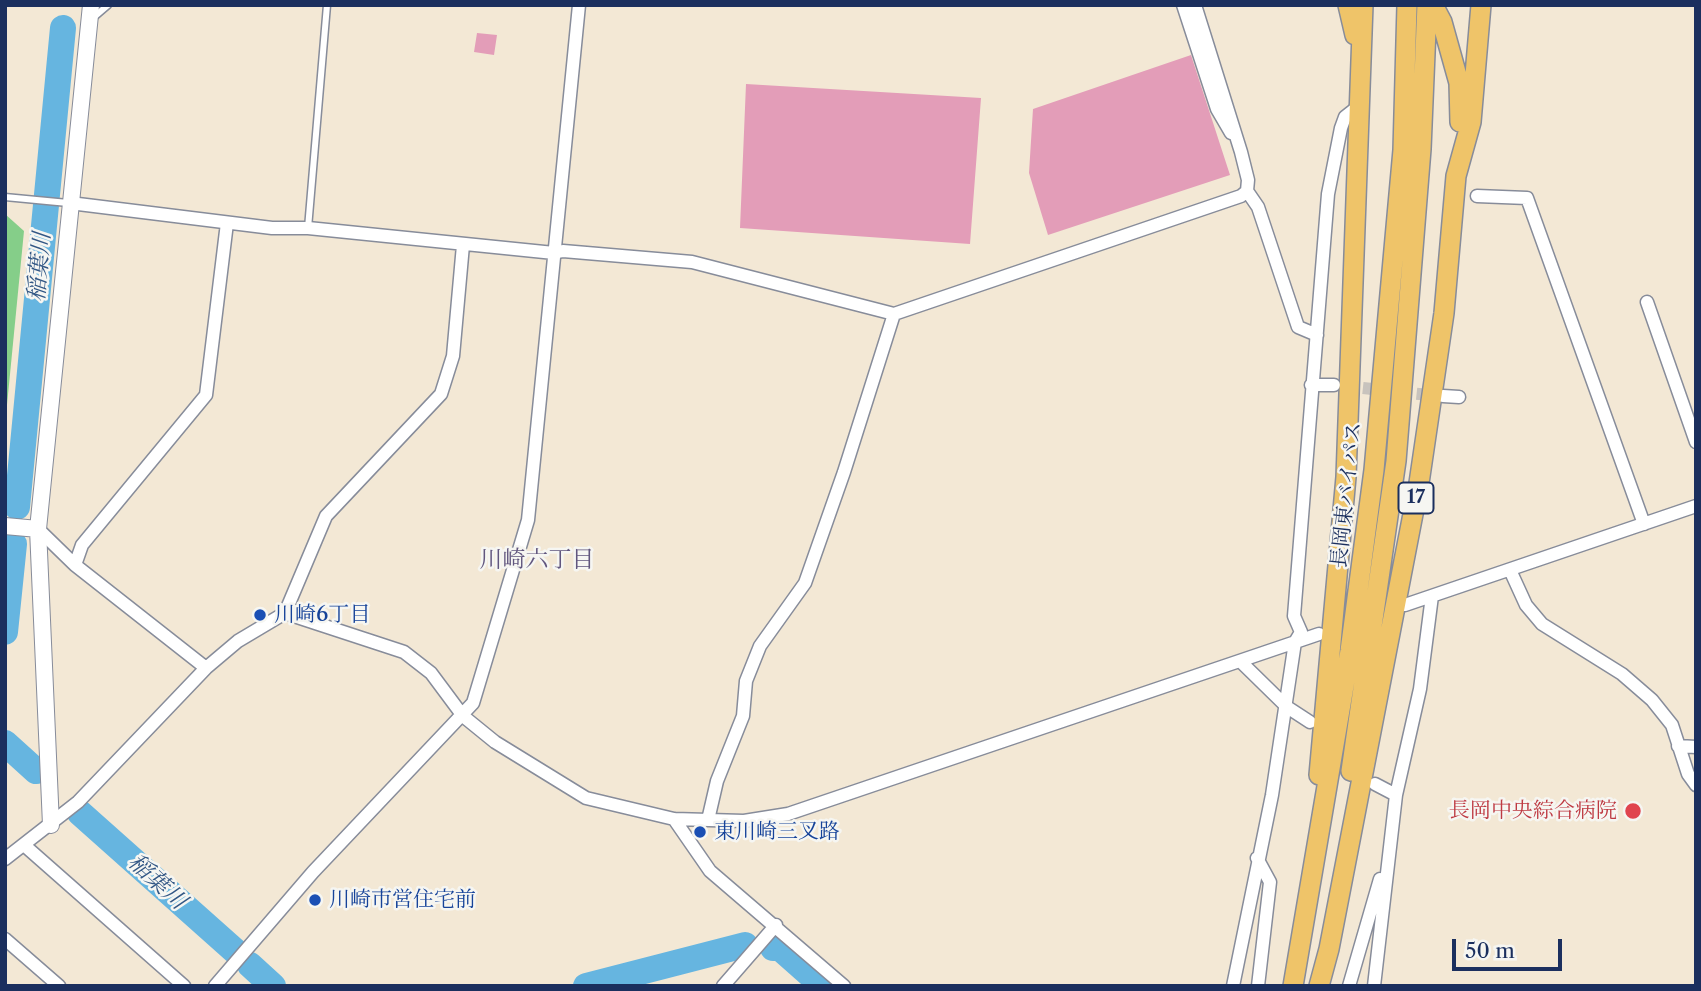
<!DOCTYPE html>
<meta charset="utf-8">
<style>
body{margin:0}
#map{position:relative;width:1701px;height:991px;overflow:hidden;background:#f3e8d5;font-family:"Libre Caslon Text",serif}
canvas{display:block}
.frame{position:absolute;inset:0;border:7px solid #1b2f5e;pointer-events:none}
.scale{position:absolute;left:1452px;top:939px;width:110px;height:32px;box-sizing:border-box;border:4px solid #1b2f5e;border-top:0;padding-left:9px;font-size:21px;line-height:24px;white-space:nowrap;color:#1b2f5e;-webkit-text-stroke:5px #f6f6f2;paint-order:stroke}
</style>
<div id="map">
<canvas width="1701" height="991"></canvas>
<div class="frame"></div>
<div class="scale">50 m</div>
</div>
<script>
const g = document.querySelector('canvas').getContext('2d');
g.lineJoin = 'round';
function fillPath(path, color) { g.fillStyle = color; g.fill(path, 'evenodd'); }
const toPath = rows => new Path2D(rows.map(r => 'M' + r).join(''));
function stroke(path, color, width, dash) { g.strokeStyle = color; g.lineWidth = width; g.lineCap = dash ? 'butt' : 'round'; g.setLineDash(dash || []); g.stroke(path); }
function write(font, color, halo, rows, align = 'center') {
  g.font = font + ' "Libre Caslon Text","Noto Serif JP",serif'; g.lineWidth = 5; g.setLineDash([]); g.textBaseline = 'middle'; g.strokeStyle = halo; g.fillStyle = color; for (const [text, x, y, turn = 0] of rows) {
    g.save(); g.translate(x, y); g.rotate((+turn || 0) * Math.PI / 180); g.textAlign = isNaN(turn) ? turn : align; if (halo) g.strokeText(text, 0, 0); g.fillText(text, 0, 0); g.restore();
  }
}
fillPath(toPath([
 [5,214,24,231,6,415,5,415]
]), '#85ce89');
stroke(toPath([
 [17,507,63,28],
 [5,632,14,544],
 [5,743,36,771],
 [80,813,235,951],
 [773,948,780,948,823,986],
 [250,965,273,986],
 [586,986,745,945]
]), '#66b5e0', 26);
fillPath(toPath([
 [477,33,497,35,494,55,474,52],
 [1191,55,1230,175,1048,235,1029,173,1033,109],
 [746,84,981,98,970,244,740,228]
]), '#e39db8');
stroke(toPath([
 [1345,386,1438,396]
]), '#c8c3bd', 12, [12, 6]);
const service = toPath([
 [94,17,108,5],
 [5,197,68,203],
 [308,228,327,5]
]);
const minor = toPath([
 [1183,5,1217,109,1231,133],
 [1195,5,1241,152,1248,180,1247,191,1258,207,1298,327,1317,335],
 [1477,196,1527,198,1644,524],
 [70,203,272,228,308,228,554,253,563,251,692,262,894,314,1241,196,1247,191],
 [1647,302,1696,442],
 [1311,385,1334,385],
 [1443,396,1459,397],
 [38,529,75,565,206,668],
 [75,565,82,545,206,395,227,223],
 [1510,570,1526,605,1542,624,1622,674,1652,700,1672,725,1688,774,1696,785],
 [1405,605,1696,506],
 [285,613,404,652,431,673,463,716,495,742,586,798,674,819,744,821,788,814,1319,634],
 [1240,661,1287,707,1310,722],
 [1678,746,1696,747],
 [1375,784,1396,795],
 [674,819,710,871,844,986],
 [708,820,717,781,743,716,746,681,760,646,805,583,844,472,894,314],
 [24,845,184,986],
 [1257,858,1270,882,1258,986],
 [5,859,78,802,206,668,238,641,285,613,326,516,441,394,453,356,463,245],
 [5,939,59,986],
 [215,986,313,872,473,703,528,520,579,5],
 [723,986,776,925],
 [1233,986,1272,795,1295,642,1301,632,1294,616,1328,194,1341,128,1345,117,1359,106],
 [1349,986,1380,879],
 [1374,986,1396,795,1420,689,1432,596]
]);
const tertiary = toPath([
 [5,526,38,529],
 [51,825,38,529,91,5]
]);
const trunk = toPath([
 [1348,5,1355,35],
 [1433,5,1442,22,1459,83,1460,122],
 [1351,771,1396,461,1421,149,1427,5],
 [1319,775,1346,477,1363,5],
 [1293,986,1350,651,1374,470,1403,150,1407,5],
 [1319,986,1329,949,1419,483,1444,313,1456,176,1471,122,1481,5]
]);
stroke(service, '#878c9a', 9);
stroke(minor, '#878c9a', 15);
stroke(tertiary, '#878c9a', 18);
stroke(trunk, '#878c9a', 22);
stroke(service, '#fff', 6);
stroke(minor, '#fff', 12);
stroke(tertiary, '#fff', 16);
stroke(trunk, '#efc469', 19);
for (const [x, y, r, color] of [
 [260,615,7,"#1a4fb4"],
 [1633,811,9,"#e0444e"],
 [700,832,7,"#1a4fb4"],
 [315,900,7,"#1a4fb4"]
]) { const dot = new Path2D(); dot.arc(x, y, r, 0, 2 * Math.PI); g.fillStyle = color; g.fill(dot); stroke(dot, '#f6f6f2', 2.5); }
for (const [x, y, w] of [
 [1416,498,35]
]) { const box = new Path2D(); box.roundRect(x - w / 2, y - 15.5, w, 31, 5); g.fillStyle = '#f6f6f2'; g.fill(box); stroke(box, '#1b2f5e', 2); }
write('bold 19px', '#1b2f5e', null, [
 ["17",1416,498]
]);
write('21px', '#1b2f5e', '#f6f6f2', [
 ["長岡東バイパス",1347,495,-84]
]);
write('21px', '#164399', '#f6f6f2', [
 ["川崎6丁目",274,615],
 ["東川崎三叉路",714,832],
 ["川崎市営住宅前",329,900]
], 'left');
write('21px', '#be3a42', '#f6f6f2', [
 ["長岡中央綜合病院",1617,811]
], 'right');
write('italic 23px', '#325785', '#f6f6f2', [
 ["稲葉川",40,267,-85],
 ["稲葉川",157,882,42]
]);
write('23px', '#61567e', '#f6f6f2', [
 ["川崎六丁目",537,560]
]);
</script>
